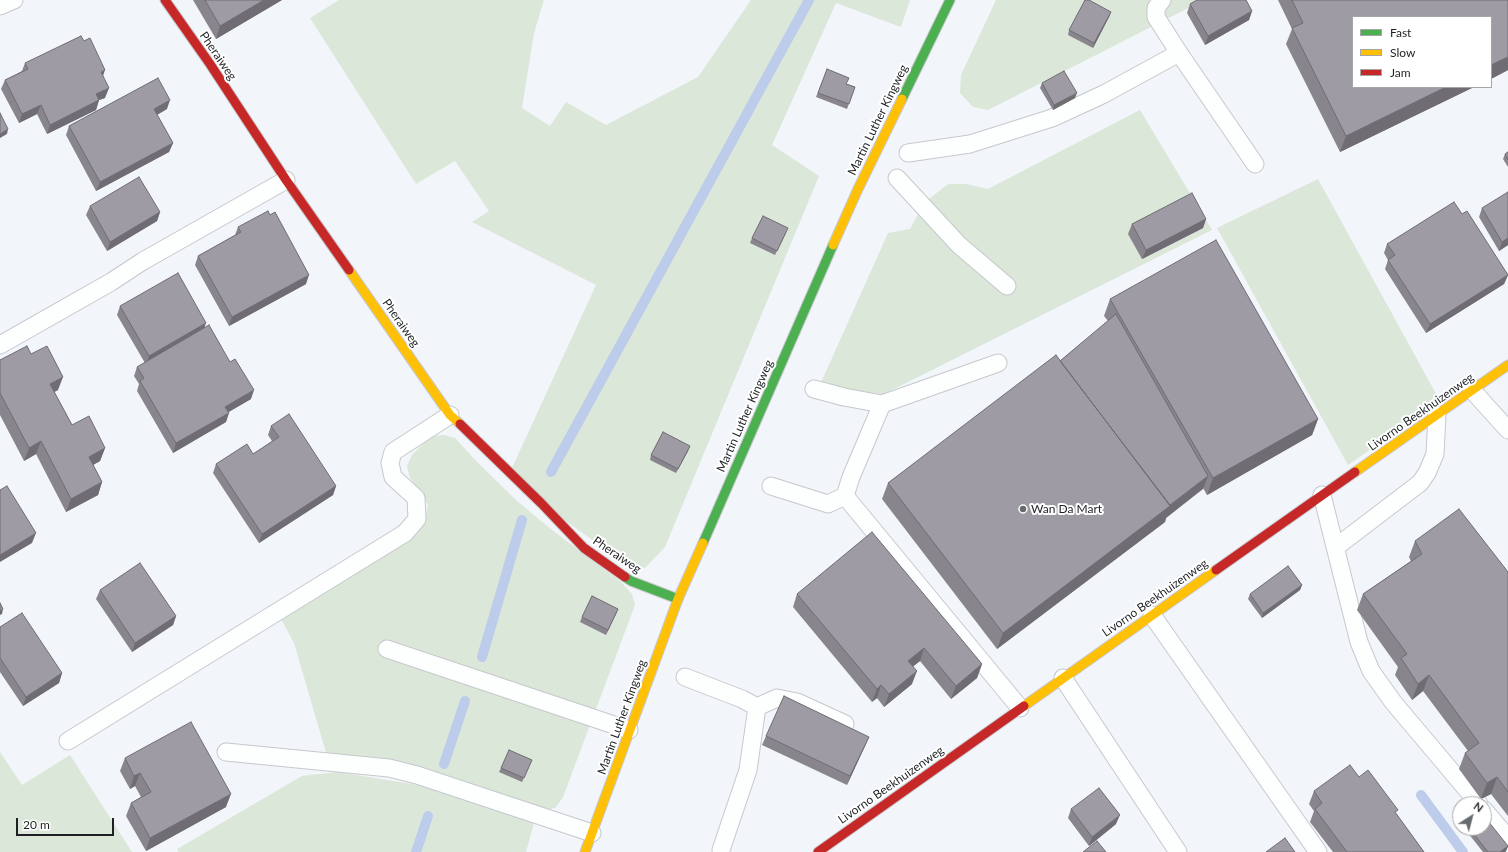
<!DOCTYPE html>
<style>
body{margin:0}
#map{position:relative;width:1508px;height:852px;overflow:hidden;background:#f2f5fa;font-family:Lato,sans-serif}
canvas{display:block}
.legend{position:absolute;left:1352px;top:16px;width:140px;height:72px;box-sizing:border-box;background:#fff;border:1px solid #a5a6a7;margin:0;padding:5px 7px;list-style:none;font-size:12px;color:#1e2023}
.legend li{display:flex;align-items:center;gap:8px;height:20px}
.legend b{width:20px;border:1px solid #a5a6a7}
.north{position:absolute;left:1452px;top:796px;width:40px;height:40px;box-sizing:border-box;background:#fff;border:1px solid #a5a6a7;border-radius:50%;rotate:36deg;font-size:11px;font-weight:700;line-height:16px;text-align:center;color:#1e2023}
.north::after{content:'';display:block;margin:auto;width:14px;height:18px;background:#686b6e;clip-path:polygon(50% 0,100% 100%,50% 72%,0 100%)}
.scale{position:absolute;left:16px;top:818px;width:98px;height:18px;box-sizing:border-box;border:2px solid #1e2023;border-top:0;padding-left:5px;font-size:12px;line-height:14px;white-space:nowrap;color:#1e2023;-webkit-text-stroke:3px #fff;paint-order:stroke}
</style>
<div id="map">
<canvas width="1508" height="852"></canvas>
<ul class="legend">
<li><b style="height:5px;background:#4caf50"></b>Fast</li>
<li><b style="height:5px;background:#ffc107"></b>Slow</li>
<li><b style="height:5px;background:#c62828"></b>Jam</li>
</ul>
<div class="north">N</div>
<div class="scale">20 m</div>
</div>
<script>
const g = document.querySelector('canvas').getContext('2d');
g.lineJoin = 'round';
function fillPath(path, color) { g.fillStyle = color; g.fill(path, 'evenodd'); }
const toPath = rows => new Path2D(rows.map(r => 'M' + r).join(''));
function stroke(path, color, width, dash) { g.strokeStyle = color; g.lineWidth = width; g.lineCap = dash ? 'butt' : 'round'; g.setLineDash(dash || []); g.stroke(path); }
function write(font, color, halo, rows, align = 'center') {
  g.font = font + ' Lato,sans-serif'; g.lineWidth = 4; g.setLineDash([]); g.textBaseline = 'middle'; g.strokeStyle = halo; g.fillStyle = color; for (const [text, x, y, turn = 0] of rows) {
    g.save(); g.translate(x, y); g.rotate((+turn || 0) * Math.PI / 180); g.textAlign = isNaN(turn) ? turn : align; if (halo) g.strokeText(text, 0, 0); g.fillText(text, 0, 0); g.restore();
  }
}
fillPath(toPath([
 [339,0,544,0,534,33,522,108,550,126,566,102,606,125,698,77,751,0,910,0,901,27,836,3,772,145,819,176,665,547,645,568,626,564,556,514,512,468,596,285,472,222,489,211,455,161,416,184,310,18],
 [996,0,1204,0,988,110,973,107,960,93,961,75],
 [1140,110,1212,230,856,408,840,406,827,399,819,387,888,233,910,229,924,203,948,184,966,184,988,189],
 [1318,179,1440,401,1348,465,1217,228],
 [444,435,455,438,477,462,517,501,552,530,620,581,632,594,635,605,563,797,556,807,545,812,327,756,294,643,281,619,417,534,425,519,428,505,410,478,407,466,412,455,423,444,433,436],
 [0,752,22,785,70,755,132,852,0,852],
 [337,772,425,786,534,823,526,852,179,852,177,849,302,776]
]), '#dbe7d8');
stroke(toPath([
 [551,472,809,0],
 [482,657,522,520],
 [444,764,465,701],
 [1421,795,1463,852],
 [416,852,428,816]
]), '#bdcceb', 10);
const lane = toPath([
 [1162,0,1156,8,1156,17,1179,53],
 [0,6,14,0],
 [908,153,970,144,1052,118,1104,94,1179,53,1255,164],
 [897,178,959,245,1007,286],
 [0,345,111,282,143,261,286,180],
 [814,389,844,397,882,404,998,363],
 [1472,390,1508,430],
 [771,486,828,504,845,496,851,477,882,404],
 [1322,495,1359,642,1371,671,1393,702,1479,804],
 [845,496,1020,708],
 [1336,547,1420,483,1427,473,1435,454,1437,415],
 [1152,615,1318,852],
 [387,649,629,730],
 [685,677,742,699,757,707,777,698,797,702,845,724],
 [1063,678,1178,852],
 [68,741,405,533,417,519,416,498,393,477,390,463,393,452,450,415],
 [226,752,389,768,417,775,592,833],
 [1484,810,1508,838],
 [721,850,748,770,757,707]
]);
const fast = toPath([
 [902,99,950,0],
 [703,543,833,245],
 [625,577,631,581,678,599]
]);
const slow = toPath([
 [833,245,858,189,902,99],
 [349,270,450,415,460,424],
 [1355,472,1508,365],
 [1024,706,1216,570],
 [585,852,678,599,703,543]
]);
const jam = toPath([
 [165,0,210,64,286,180,349,270],
 [460,424,541,503,584,548,625,577],
 [1216,570,1355,472],
 [818,852,1024,706]
]);
stroke(lane, '#c6c8cc', 19);
stroke(fast, '#c6c8cc', 11);
stroke(slow, '#c6c8cc', 11);
stroke(jam, '#c6c8cc', 11);
stroke(lane, '#fdfefe', 17);
stroke(fast, '#4caf50', 9);
stroke(slow, '#ffc107', 9);
stroke(jam, '#c62828', 9);
fillPath(toPath([
 [193,0,282,0,216,39],
 [1278,0,1508,0,1508,70,1491,79,1491,17,1474,87,1340,152,1286,44,1292,29],
 [1190,4,1252,11,1249,20,1205,45,1187,13],
 [1111,12,1109,17,1093,48,1068,35,1069,30],
 [25,63,103,76,105,98,99,100,96,110,47,134,37,114,19,123,1,89,5,80,22,71],
 [827,69,847,84,855,87,847,109,816,97],
 [1042,83,1075,98,1053,110,1040,88],
 [167,109,157,115,173,143,169,152,96,191,66,135,69,126],
 [1508,152,1508,167,1503,159,1505,154],
 [90,206,160,212,157,221,107,251,86,215],
 [1482,208,1508,245,1499,251,1479,217],
 [1462,214,1508,275,1504,284,1426,333,1385,269,1388,260,1384,253,1387,244],
 [1206,219,1203,228,1142,259,1128,234,1132,224],
 [238,227,306,284,229,326,195,265,198,256,235,235],
 [786,233,775,255,750,243,752,238],
 [1110,299,1318,419,1312,435,1207,495,1203,488,1166,518,1165,522,997,649,882,499,888,483,1060,361,1108,321,1104,316],
 [120,306,204,328,251,399,228,412,226,422,173,453,137,391,139,384,134,376,137,367,145,363,117,315],
 [31,354,58,390,54,392,72,425,105,448,100,461,93,465,102,482,98,495,66,512,36,454,24,461,0,415,0,360],
 [271,426,336,486,333,495,259,543,213,473,216,464,253,454,272,441,268,435],
 [688,451,676,473,650,460,651,455],
 [1415,541,1508,572,1508,816,1491,794,1481,799,1459,769,1465,753,1468,751,1423,691,1412,700,1395,675,1398,667,1357,610,1363,594,1411,561,1409,557],
 [1302,585,1300,590,1262,618,1248,599,1250,594],
 [100,590,176,616,173,625,132,652,96,599],
 [797,594,982,664,977,678,951,699,920,661,913,666,912,684,884,707,877,698,872,702,793,607],
 [618,609,606,635,580,622,582,617],
 [0,627,62,673,59,683,23,706,0,672],
 [766,736,869,737,865,746,847,785,762,745],
 [125,758,226,807,146,851,126,816,131,803,141,797,135,786,130,789,120,771],
 [532,760,522,782,499,772,501,768],
 [1359,777,1396,814,1424,852,1333,852,1310,822,1314,811,1309,804,1314,791],
 [1071,809,1116,824,1089,846,1068,818],
 [1464,828,1484,828,1508,846,1506,851,1505,852,1483,852]
]), '#89858d');
fillPath(toPath([
 [264,0,282,0,216,39,220,26],
 [1252,11,1249,20,1205,45,1208,36],
 [1111,12,1109,17,1093,48,1094,43],
 [1508,57,1508,70,1491,79,1491,65],
 [105,70,102,79,101,72],
 [1446,87,1474,87,1340,152,1346,136],
 [109,88,105,98,99,100,96,110,47,134,50,125,96,94],
 [1077,93,1075,98,1053,110,1054,105],
 [170,100,167,109,151,118,154,109],
 [41,105,37,114,19,123,22,114],
 [8,129,7,134,0,138,0,134],
 [173,143,169,152,96,191,100,182],
 [160,212,157,221,107,251,110,242],
 [1206,219,1203,228,1142,259,1146,250],
 [1508,238,1508,245,1499,251,1502,242],
 [309,275,306,284,229,326,232,317],
 [1508,275,1504,284,1426,333,1430,324],
 [206,323,203,332,146,365,149,356],
 [63,377,58,390,45,397,50,384],
 [254,390,251,399,222,416,225,407],
 [229,413,226,422,173,453,176,443],
 [1318,419,1312,435,1207,495,1213,478],
 [41,441,36,454,24,461,29,448],
 [690,446,688,451,676,473,678,469],
 [105,448,100,461,84,470,89,457],
 [1208,476,1203,489,1166,518,1165,522,997,649,1003,633,1168,507],
 [102,482,98,495,66,512,71,499],
 [336,486,333,495,259,543,262,534],
 [36,533,32,543,0,562,0,555],
 [1302,585,1300,590,1262,618,1263,613],
 [3,609,2,614,0,615,0,611],
 [618,609,616,614,606,635,608,630],
 [176,616,173,625,132,652,135,643],
 [924,648,920,661,904,674,908,661],
 [982,664,977,678,951,699,956,686],
 [917,671,912,684,884,707,889,694],
 [62,673,59,683,23,706,26,697],
 [1429,675,1423,691,1412,700,1418,684],
 [881,685,877,698,872,702,877,689],
 [869,737,865,746,847,785,850,776],
 [140,773,135,786,130,789,134,776],
 [1497,777,1491,794,1481,799,1487,783],
 [231,794,226,807,146,851,150,838],
 [1120,815,1116,824,1089,846,1092,837],
 [1508,846,1506,851,1505,852,1500,852]
]), '#6f6c73');
const building = toPath([
 [205,0,264,0,220,26,205,0],
 [1085,0,1089,0,1111,12,1094,43,1069,30,1085,0],
 [1197,0,1246,0,1252,11,1208,36,1190,4,1197,0],
 [1292,0,1508,0,1508,57,1491,65,1491,17,1353,17,1353,87,1446,87,1346,136,1292,28,1303,23,1292,0],
 [81,36,84,41,90,38,105,70,101,72,109,88,96,94,99,100,50,125,41,105,22,114,5,80,28,69,25,63,81,36],
 [827,69,849,78,846,84,855,87,849,104,818,93,827,69],
 [1064,71,1077,93,1054,105,1042,83,1064,71],
 [158,78,170,100,154,109,173,143,100,182,69,126,158,78],
 [0,113,8,129,0,134,0,113],
 [1508,152,1508,160,1505,154,1508,152],
 [139,177,160,212,110,242,90,206,139,177],
 [1508,192,1508,238,1502,242,1482,208,1508,192],
 [1192,193,1206,219,1146,250,1132,224,1192,193],
 [1454,202,1462,214,1467,211,1508,275,1430,324,1388,260,1395,255,1387,244,1454,202],
 [268,211,270,215,275,212,309,275,232,317,198,256,241,232,238,227,268,211],
 [763,216,788,228,777,251,752,238,763,216],
 [1216,240,1318,419,1213,478,1110,299,1216,240],
 [178,273,206,323,149,356,120,306,178,273],
 [1116,314,1208,476,1170,505,1060,361,1116,314],
 [209,325,230,362,235,359,254,390,225,407,229,413,176,443,140,381,144,378,137,367,209,325],
 [27,346,31,354,47,346,63,377,50,384,72,425,89,416,105,448,89,457,102,482,71,499,41,441,29,448,0,393,0,360,27,346],
 [1056,355,1170,506,1003,633,888,483,1056,355],
 [289,414,336,486,262,534,216,464,247,444,253,454,279,437,271,426,289,414],
 [663,432,690,446,678,469,651,455,663,432],
 [7,486,36,533,0,555,0,490,7,486],
 [1459,509,1508,572,1508,792,1497,777,1487,783,1465,753,1479,743,1429,675,1418,684,1401,658,1407,654,1363,594,1422,554,1415,541,1459,509],
 [872,532,982,664,956,686,924,648,908,661,917,671,889,694,881,685,877,689,797,594,872,532],
 [140,563,176,616,135,643,100,590,140,563],
 [1288,566,1302,585,1263,613,1250,594,1288,566],
 [592,596,618,609,608,630,582,617,592,596],
 [0,603,3,609,0,611,0,603],
 [22,613,62,673,26,697,0,658,0,627,22,613],
 [784,696,869,737,850,776,766,736,784,696],
 [191,722,231,794,150,838,131,803,151,792,140,773,134,776,125,758,191,722],
 [509,750,532,760,524,778,501,768,509,750],
 [1350,765,1359,777,1368,770,1398,810,1395,812,1424,852,1347,852,1315,809,1322,803,1314,791,1350,765],
 [1099,788,1120,815,1092,837,1071,809,1099,788],
 [1484,816,1508,846,1500,852,1488,852,1469,828,1484,828,1484,816],
 [1285,838,1295,852,1266,852,1285,838],
 [1097,841,1106,852,1083,852,1097,841]
]);
fillPath(building, '#9f9ba4');
stroke(building, '#6f6c73', 1);
for (const [x, y, r, color] of [
 [1023,509,4,"#686b6e"]
]) { const dot = new Path2D(); dot.arc(x, y, r, 0, 2 * Math.PI); g.fillStyle = color; g.fill(dot); stroke(dot, '#fff', 1.5); }
write('12px', '#1e2023', '#fff', [
 ["Pheraiweg",218,56,56],
 ["Martin Luther Kingweg",878,120,-64],
 ["Pheraiweg",401,323,55],
 ["Livorno Beekhuizenweg",1421,412,-35],
 ["Martin Luther Kingweg",745,416,-66],
 ["Pheraiweg",617,555,34],
 ["Livorno Beekhuizenweg",1155,598,-35],
 ["Martin Luther Kingweg",622,717,-70],
 ["Livorno Beekhuizenweg",891,785,-35]
]);
write('12px', '#1e2023', '#fff', [
 ["Wan Da Mart",1031,509]
], 'left');
</script>
